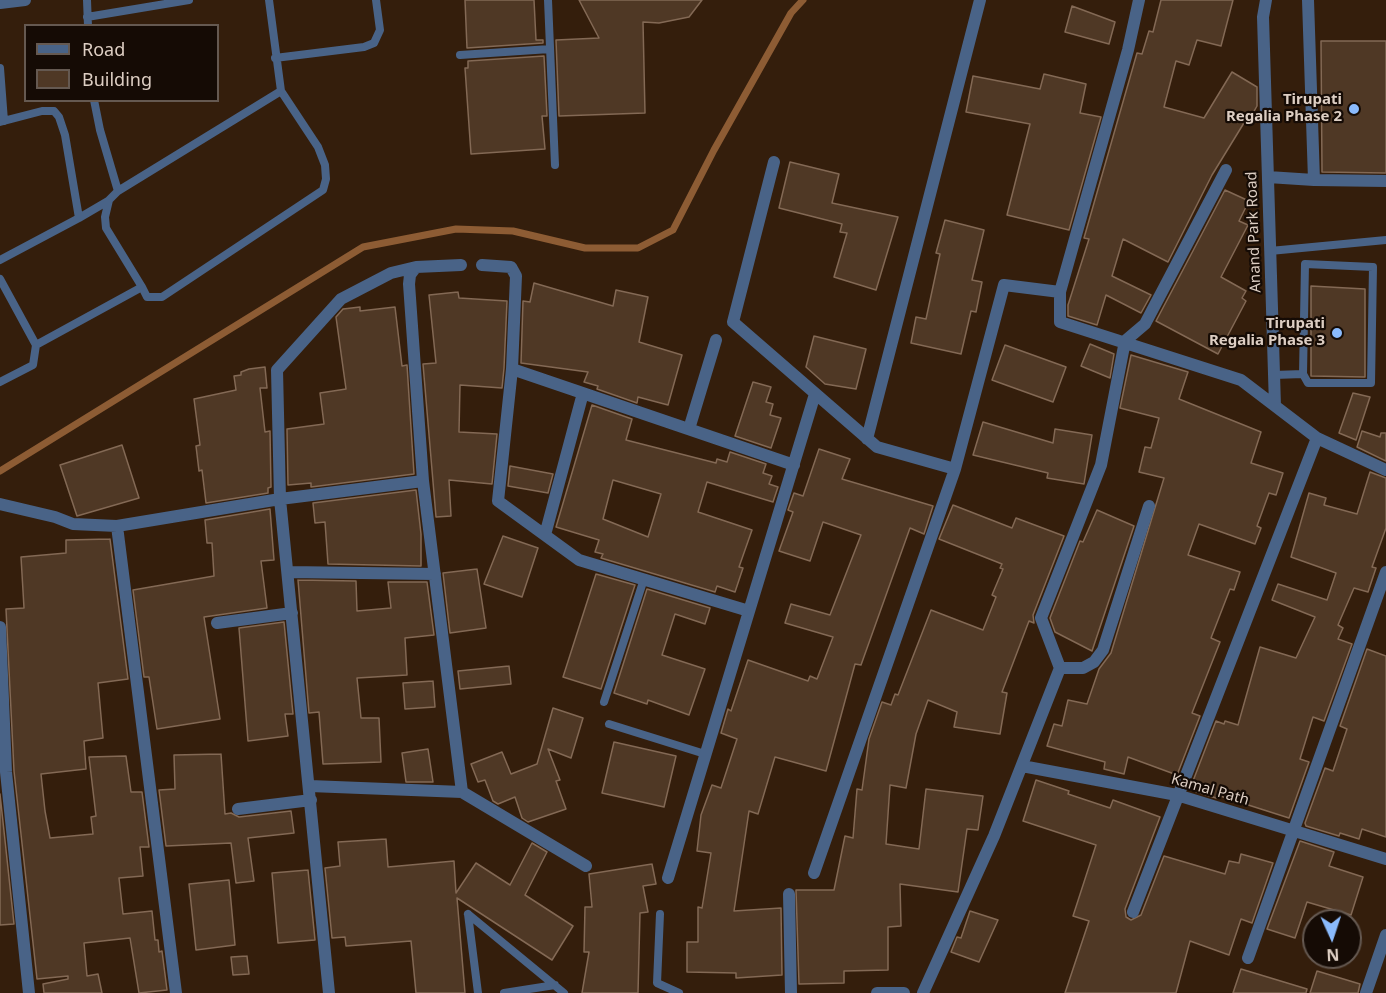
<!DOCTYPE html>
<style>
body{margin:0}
#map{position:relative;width:1386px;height:993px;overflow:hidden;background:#341e0c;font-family:"Noto Sans",sans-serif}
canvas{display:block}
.legend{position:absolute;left:24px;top:24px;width:195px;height:78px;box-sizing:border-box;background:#150b05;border:2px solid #655951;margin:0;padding:8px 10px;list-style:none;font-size:18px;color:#ddcec3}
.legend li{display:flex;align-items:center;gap:12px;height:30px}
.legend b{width:30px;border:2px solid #655951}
.north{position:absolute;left:1302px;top:909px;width:60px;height:60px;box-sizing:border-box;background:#150b05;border:2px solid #655951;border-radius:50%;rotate:177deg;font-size:16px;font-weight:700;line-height:24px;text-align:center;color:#ddcec3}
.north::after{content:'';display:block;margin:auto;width:21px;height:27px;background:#8abafc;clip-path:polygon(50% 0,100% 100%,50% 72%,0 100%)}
</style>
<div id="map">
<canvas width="1386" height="993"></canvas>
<ul class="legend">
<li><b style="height:8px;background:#496387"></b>Road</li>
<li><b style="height:16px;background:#4f3825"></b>Building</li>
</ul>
<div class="north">N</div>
</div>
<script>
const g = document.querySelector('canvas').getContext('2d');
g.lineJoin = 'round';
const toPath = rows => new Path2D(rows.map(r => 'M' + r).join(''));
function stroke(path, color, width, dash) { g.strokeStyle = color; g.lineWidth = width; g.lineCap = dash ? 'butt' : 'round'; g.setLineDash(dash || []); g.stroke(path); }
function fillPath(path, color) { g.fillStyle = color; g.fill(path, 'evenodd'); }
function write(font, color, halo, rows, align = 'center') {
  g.font = font + ' "Noto Sans",sans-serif'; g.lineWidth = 4.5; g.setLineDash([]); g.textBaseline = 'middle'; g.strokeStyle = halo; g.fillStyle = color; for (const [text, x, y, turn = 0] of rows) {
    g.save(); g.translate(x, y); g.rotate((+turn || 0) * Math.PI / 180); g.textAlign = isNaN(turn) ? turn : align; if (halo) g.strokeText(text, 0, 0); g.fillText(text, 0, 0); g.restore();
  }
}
stroke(toPath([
 [0,471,363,247,456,229,513,231,585,248,638,248,673,230,714,150,791,13,803,0]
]), '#8d5c34', 7);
const building = toPath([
 [465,0,534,0,536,40,543,40,543,43,467,48,465,0],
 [579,0,702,0,689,17,659,23,643,22,645,113,559,116,556,40,599,38,579,0],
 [1161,0,1233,0,1221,46,1197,40,1189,65,1176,61,1164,107,1204,118,1232,72,1257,87,1257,106,1249,120,1247,118,1212,175,1168,262,1123,239,1112,276,1151,295,1141,313,1106,295,1097,325,1068,316,1068,305,1089,239,1084,238,1137,53,1142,54,1149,31,1153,32,1161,0],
 [1072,6,1115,22,1109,44,1065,32,1072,6],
 [1321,41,1386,41,1386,173,1322,172,1321,41],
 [544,56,547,116,542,116,545,149,471,154,465,68,468,68,468,61,544,56],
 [1044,74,1086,84,1080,113,1101,117,1069,230,1007,215,1030,124,966,112,973,76,1040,89,1044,74],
 [790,162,839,174,832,203,898,217,876,290,834,277,847,233,840,232,842,224,779,208,790,162],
 [1225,190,1249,201,1239,221,1248,225,1221,277,1246,291,1242,298,1246,301,1218,354,1156,321,1225,190],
 [945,220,984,230,972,280,982,282,976,312,971,311,961,354,911,343,916,317,926,319,940,254,936,253,945,220],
 [534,283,613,306,616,290,648,297,639,342,682,355,668,405,638,397,637,403,597,389,598,386,584,382,588,372,521,363,523,301,530,302,534,283],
 [1311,286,1365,289,1365,377,1311,376,1311,286],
 [458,292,459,298,507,301,504,368,502,388,460,385,459,432,497,434,492,484,449,480,451,516,436,517,423,364,436,363,429,295,458,292],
 [360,307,360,311,395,307,402,366,407,365,414,474,311,487,311,483,288,485,287,429,324,424,320,393,346,389,336,317,343,309,360,307],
 [814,336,866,349,856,389,825,384,806,367,814,336],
 [1090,344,1114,354,1110,378,1081,366,1090,344],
 [1005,345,1066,367,1053,402,992,380,1005,345],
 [1131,355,1188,372,1179,399,1261,432,1251,463,1283,473,1276,495,1269,493,1257,526,1261,528,1255,544,1199,524,1188,555,1240,572,1234,590,1230,589,1211,638,1220,642,1192,713,1200,716,1177,775,1128,757,1124,774,1104,769,1105,762,1047,746,1054,724,1062,726,1068,700,1087,704,1099,669,1111,653,1164,478,1139,472,1145,447,1151,448,1159,418,1120,408,1131,355],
 [265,367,267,388,260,388,265,432,270,431,271,487,268,488,268,493,206,503,202,470,199,471,196,446,200,445,194,399,236,390,234,376,241,375,241,372,249,369,265,367],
 [753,382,771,387,766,402,773,404,770,415,781,418,771,448,735,436,753,382],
 [1353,393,1370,397,1356,440,1339,433,1353,393],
 [592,405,632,419,626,440,716,463,717,459,727,462,730,452,766,464,763,473,772,476,769,484,778,487,773,502,707,482,698,512,752,530,739,567,743,568,735,592,717,586,715,592,601,558,603,554,595,552,599,540,556,527,592,405],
 [613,480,661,494,648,537,603,519,613,480],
 [983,422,1053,443,1055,429,1092,435,1084,484,1047,478,1048,473,973,455,983,422],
 [1362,431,1380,437,1381,433,1386,433,1386,461,1357,447,1362,431],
 [122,445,139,498,77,516,60,465,122,445],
 [819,449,850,459,842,479,933,506,924,534,910,528,861,665,855,664,826,771,775,757,758,814,749,811,734,911,781,908,782,975,736,978,736,973,687,972,687,942,698,942,698,907,702,908,711,853,697,851,701,815,712,785,721,788,737,739,721,733,728,709,731,711,748,660,808,681,810,676,817,679,833,637,785,623,791,604,830,615,861,535,823,522,810,561,779,551,793,512,788,510,794,493,803,496,819,449],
 [510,466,553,474,548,493,508,486,510,466],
 [1370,472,1386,478,1386,528,1372,567,1376,568,1368,592,1354,588,1338,625,1343,628,1338,639,1352,644,1324,721,1313,717,1300,759,1309,762,1289,818,1217,795,1216,798,1194,791,1197,782,1193,781,1216,721,1224,724,1225,721,1238,725,1260,647,1296,658,1315,617,1272,600,1278,584,1327,600,1336,573,1291,557,1309,493,1326,498,1324,505,1357,514,1370,472],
 [416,490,421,534,421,566,328,564,325,522,315,523,313,503,416,490],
 [953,505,1012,528,1016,518,1064,536,1033,615,1034,623,1029,621,1002,692,1007,693,1000,734,954,727,957,712,928,700,916,734,906,788,890,785,886,844,919,849,926,789,983,796,978,830,967,829,958,892,900,884,901,926,888,927,888,970,844,971,844,983,799,984,796,890,834,890,845,836,853,838,857,789,862,790,869,739,882,702,891,705,895,694,898,695,931,610,983,630,996,597,992,595,1003,569,1000,568,1002,564,939,539,953,505],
 [270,509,274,560,261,561,267,608,204,617,220,719,157,729,149,677,144,677,133,590,214,576,212,543,207,543,205,520,270,509],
 [1097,510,1134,526,1092,651,1055,632,1050,618,1080,541,1083,542,1097,510],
 [503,536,538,548,522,597,484,584,503,536],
 [110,539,128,679,98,683,103,738,84,741,86,769,41,774,45,811,50,838,93,834,91,817,96,816,89,757,126,756,131,792,142,792,149,847,140,847,143,876,119,878,123,914,152,911,155,940,158,940,159,952,162,951,167,990,139,993,130,938,84,943,87,976,98,974,102,993,44,993,43,984,68,979,68,976,37,979,14,771,6,609,24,608,21,557,66,553,66,540,110,539],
 [477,569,486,628,450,633,443,573,477,569],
 [596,574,635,585,601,689,563,677,596,574],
 [298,580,356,581,357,611,391,608,388,582,427,582,434,635,405,638,407,675,357,678,361,718,379,718,381,762,323,764,319,712,309,713,298,580],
 [647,589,710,608,705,624,675,614,662,655,705,669,689,715,648,700,647,704,614,693,647,589],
 [284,622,293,714,285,714,288,736,248,741,239,628,284,622],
 [1367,649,1386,656,1386,837,1362,829,1359,839,1340,833,1339,836,1306,826,1305,823,1325,768,1333,771,1347,729,1340,726,1367,649],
 [509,666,511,684,460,689,458,671,509,666],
 [433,681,435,707,405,709,403,683,433,681],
 [553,708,583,718,571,758,548,749,560,780,556,781,566,809,528,822,522,818,515,797,498,804,493,801,485,780,478,782,471,764,502,752,511,774,537,764,553,708],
 [614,742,676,756,664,807,602,793,614,742],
 [428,749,433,782,406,782,402,753,428,749],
 [221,754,225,814,231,813,239,817,291,811,294,833,248,838,254,881,236,883,231,843,166,846,159,790,175,789,174,755,221,754],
 [1036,780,1069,791,1068,794,1110,808,1113,800,1160,817,1125,909,1126,917,1131,920,1141,915,1164,856,1225,874,1229,861,1239,863,1241,854,1273,863,1252,923,1241,919,1229,955,1190,941,1176,993,1065,993,1089,921,1073,916,1096,845,1023,821,1036,780],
 [0,794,14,924,0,925,0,794],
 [386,839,388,867,454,861,456,893,476,863,510,885,532,843,547,852,525,895,573,926,552,960,457,898,465,993,416,993,411,941,346,946,345,937,332,938,325,868,340,866,338,842,386,839],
 [1300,841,1334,852,1329,866,1363,877,1351,915,1307,902,1295,938,1267,929,1300,841],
 [652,864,656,884,643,886,648,912,640,913,638,993,582,993,589,952,584,952,585,907,592,907,589,874,652,864],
 [308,870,315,940,278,943,272,873,308,870],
 [229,880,235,945,196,950,189,884,229,880],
 [970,911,998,920,979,962,951,952,957,937,961,938,970,911],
 [247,956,249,974,233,975,231,957,247,956],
 [1241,969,1307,989,1306,993,1233,993,1241,969],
 [1317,971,1360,984,1358,993,1310,993,1317,971]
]);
fillPath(building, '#4f3825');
stroke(building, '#836955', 1.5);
stroke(toPath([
 [87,0,88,26],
 [548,0,555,165],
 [87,17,189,0],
 [460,55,550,49],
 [275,58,364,47,374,43,380,30,376,0],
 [0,68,4,121],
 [94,100,100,130,118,191],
 [0,122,42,111,54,111,59,117,65,135,79,218,0,260],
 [79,218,108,201],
 [1270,251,1386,240],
 [0,279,36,345,33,365,0,382],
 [142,287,106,228,105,217,109,200,118,191,281,91],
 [36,345,142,287,147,297,162,297,323,190,326,179,325,165,318,147,281,91,269,0],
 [1274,375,1303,374,1308,383,1371,383,1373,267,1305,264,1303,374],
 [604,702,644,579],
 [609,724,705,754],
 [468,914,564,993],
 [468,914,478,993],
 [660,914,657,983,679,993],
 [504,993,555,985]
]), '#496387', 8);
stroke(toPath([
 [1139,0,1128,50,1060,292,1060,322,1241,380,1317,438,1386,470],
 [1266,0,1263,17,1275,406],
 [1308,0,1314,180,1386,181],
 [0,3,25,0],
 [774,162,733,322,877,447,955,469],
 [1268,177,1314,180],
 [461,265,416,267,410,275,409,284,423,481,462,792],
 [482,265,511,267,516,276,512,369],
 [689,429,716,340],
 [867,439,980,0],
 [0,504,55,517,73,524,117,526,280,499,423,481],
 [117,526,176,993],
 [545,535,583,393],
 [288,572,435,574],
 [749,611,579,560,498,501,512,369,794,465],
 [217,623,292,613],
 [0,627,6,772,29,993],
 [1060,668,1083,668,1094,662,1103,650,1149,506],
 [1022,766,1177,795,1386,859],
 [310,786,462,792,586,866],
 [238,809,311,800],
 [814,873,955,469,1004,285,1060,292],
 [668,878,815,394],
 [789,894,791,993],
 [1133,912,1317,438],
 [1248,958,1386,572],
 [329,993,280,499,277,370,341,299,391,273,416,267],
 [877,993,904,993],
 [923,993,994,836,1060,668,1041,618,1101,465,1125,341,1145,324,1226,170],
 [1366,993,1386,935]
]), '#496387', 12);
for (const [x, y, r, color] of [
 [1354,109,6,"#8abafc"],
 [1337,333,6,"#8abafc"]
]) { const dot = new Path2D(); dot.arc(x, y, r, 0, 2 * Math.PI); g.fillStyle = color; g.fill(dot); stroke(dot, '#150b05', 2); }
write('bold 15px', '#ddcec3', '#150b05', [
 ["Tirupati",1342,100],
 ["Regalia Phase 2",1342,117],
 ["Tirupati",1325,324],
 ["Regalia Phase 3",1325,341]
], 'right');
write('15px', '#ddcec3', '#150b05', [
 ["Anand Park Road",1254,232,-92],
 ["Kamal Path",1210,790,16]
]);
</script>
